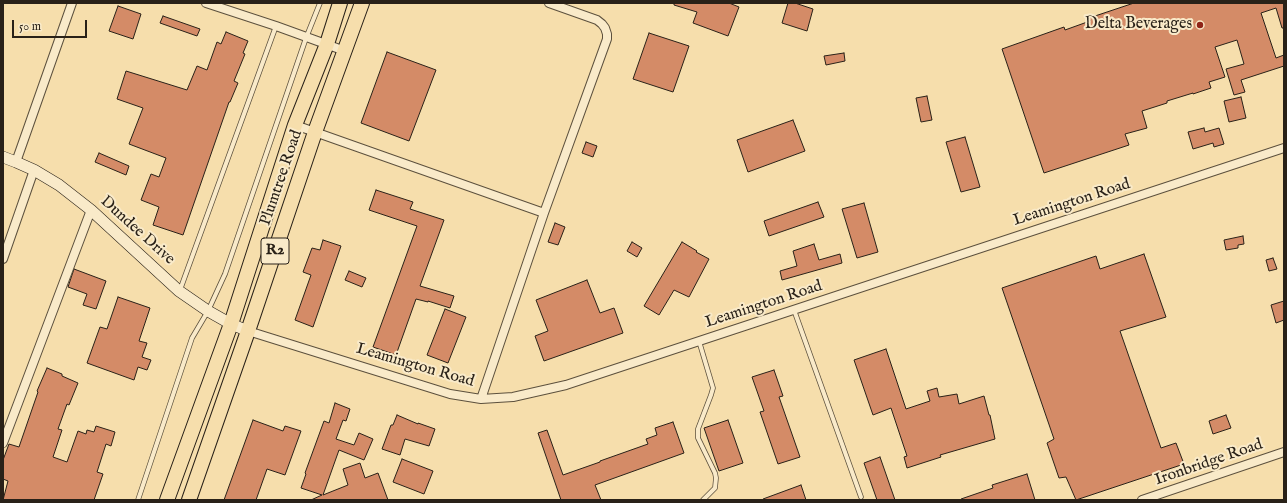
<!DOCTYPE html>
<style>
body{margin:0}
#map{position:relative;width:1287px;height:503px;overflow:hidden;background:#f6deac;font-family:"IM FELL English",serif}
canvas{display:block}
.frame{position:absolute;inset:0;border:4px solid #292118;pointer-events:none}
.scale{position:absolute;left:12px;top:20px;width:75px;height:18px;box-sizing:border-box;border:2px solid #292118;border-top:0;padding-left:5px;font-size:12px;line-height:14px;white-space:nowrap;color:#292118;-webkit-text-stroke:3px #f9eac9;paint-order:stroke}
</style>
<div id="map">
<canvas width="1287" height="503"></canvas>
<div class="frame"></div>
<div class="scale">50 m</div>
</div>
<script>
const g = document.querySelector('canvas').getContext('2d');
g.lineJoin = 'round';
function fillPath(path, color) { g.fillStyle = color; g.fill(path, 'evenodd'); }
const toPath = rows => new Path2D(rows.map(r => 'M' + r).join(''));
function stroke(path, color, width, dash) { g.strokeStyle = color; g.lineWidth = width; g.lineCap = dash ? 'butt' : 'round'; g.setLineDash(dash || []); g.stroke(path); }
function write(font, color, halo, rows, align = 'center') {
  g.font = font + ' "IM FELL English",serif'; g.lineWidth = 4; g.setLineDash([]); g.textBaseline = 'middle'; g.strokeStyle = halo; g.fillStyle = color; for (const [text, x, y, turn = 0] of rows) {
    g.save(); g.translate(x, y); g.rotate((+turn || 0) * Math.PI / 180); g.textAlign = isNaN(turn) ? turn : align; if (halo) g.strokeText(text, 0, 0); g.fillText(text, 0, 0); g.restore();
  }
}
const building = toPath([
 [674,3,729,3,739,7,728,36,693,23,697,12,674,5,674,3],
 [788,3,795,3,813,9,807,31,782,23,788,3],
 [1134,3,1284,3,1284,28,1282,28,1276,8,1261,13,1276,58,1284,55,1284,66,1241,80,1245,92,1234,95,1226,69,1244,64,1237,40,1215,47,1225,77,1209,82,1211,88,1193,94,1193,93,1167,101,1167,103,1142,111,1147,128,1125,134,1129,145,1044,173,1002,49,1064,27,1065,30,1090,21,1089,18,1134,3],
 [118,6,141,14,133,39,109,31,118,6],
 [163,16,200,29,197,36,160,23,163,16],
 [226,32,248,41,243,53,245,54,234,81,238,83,230,102,229,102,183,235,153,225,159,207,141,200,151,174,159,177,166,158,129,144,143,108,117,99,126,71,187,90,197,66,207,70,217,42,221,44,226,32],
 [649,33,689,46,673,92,633,79,649,33],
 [387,52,436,70,409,141,361,123,387,52],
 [844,53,845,61,826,65,824,56,844,53],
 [927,96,932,120,921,122,916,98,927,96],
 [1241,97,1246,118,1229,122,1224,101,1241,97],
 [793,120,805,151,748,172,737,140,793,120],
 [1204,128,1205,132,1219,128,1224,144,1214,147,1213,143,1193,149,1188,132,1204,128],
 [965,137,980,187,961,192,946,142,965,137],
 [586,142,597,146,593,157,582,153,586,142],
 [99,153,129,166,126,175,95,162,99,153],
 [376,190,413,202,410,209,444,220,420,286,454,296,450,308,428,301,428,302,416,299,396,355,373,347,417,226,369,210,376,190],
 [818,202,824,217,769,236,764,221,818,202],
 [864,203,878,252,857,258,842,209,864,203],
 [555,223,565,227,558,245,548,242,555,223],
 [1243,236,1244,244,1238,245,1238,248,1226,250,1224,240,1243,236],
 [323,240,341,246,313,327,295,320,311,275,303,272,312,248,320,250,323,240],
 [632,242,642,248,637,257,627,251,632,242],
 [682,242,697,251,696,252,709,259,689,297,674,290,659,315,644,306,682,242],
 [814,244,819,260,840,254,842,263,782,280,780,271,797,266,793,251,814,244],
 [1144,254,1166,317,1120,331,1161,448,1176,443,1184,464,1076,500,1066,477,1059,478,1047,443,1054,439,1002,288,1096,256,1100,269,1144,254],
 [1273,258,1277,269,1269,271,1266,260,1273,258],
 [74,269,106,281,96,309,83,305,87,294,68,287,74,269],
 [349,271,366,278,362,287,345,280,349,271],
 [587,280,600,313,614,308,623,333,544,361,535,336,548,331,536,300,587,280],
 [118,297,150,308,139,341,147,343,142,357,151,360,147,370,138,367,134,380,87,363,100,327,107,329,118,297],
 [1284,301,1284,320,1276,323,1271,305,1284,301],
 [445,309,466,317,448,363,427,355,445,309],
 [886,349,906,409,930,401,927,391,937,388,939,397,957,394,959,404,984,396,989,415,990,415,995,439,940,455,941,457,907,468,904,457,907,456,891,408,873,415,854,360,886,349],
 [47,368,62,374,62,376,78,383,69,405,67,404,58,429,62,430,53,457,67,462,78,431,86,434,87,430,94,432,96,426,115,432,111,446,106,444,97,472,103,474,94,500,3,500,8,481,3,479,3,460,9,444,19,447,38,392,37,391,47,368],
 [774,370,783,396,779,397,800,457,778,464,760,412,764,411,752,377,774,370],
 [335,403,350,409,346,421,343,420,336,439,354,445,359,433,373,439,364,460,339,450,323,495,348,485,343,469,360,463,365,478,378,473,388,500,311,500,322,495,301,488,306,474,305,473,324,421,329,423,335,403],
 [397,415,418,424,418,423,435,429,429,446,405,439,400,455,382,449,391,425,393,425,397,415],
 [1226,415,1231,428,1213,434,1209,421,1226,415],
 [253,420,283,431,285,426,301,431,285,475,267,469,256,500,224,500,253,420],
 [728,420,743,463,719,471,704,428,728,420],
 [673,422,684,453,595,485,601,500,561,500,538,433,547,430,563,475,600,462,600,461,648,444,646,439,657,435,655,428,673,422],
 [880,457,895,500,877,500,864,463,880,457],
 [402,459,433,471,424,494,393,482,402,459],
 [1027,474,1035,500,961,500,961,499,993,488,992,485,1027,474],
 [801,485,806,500,763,500,763,499,801,485]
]);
fillPath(building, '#d48b67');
stroke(building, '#292118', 1);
const lane = toPath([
 [180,290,276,26],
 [794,310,861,497],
 [699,341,713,388,711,395,698,429,698,438,715,473,716,478,715,488,703,500],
 [138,500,192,338,208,311,225,274,306,38,320,3]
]);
const street = toPath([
 [206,3,276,26,345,51],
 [295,125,544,213],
 [16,162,72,3],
 [3,259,34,170],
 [248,331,450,394,481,399,513,397,566,385,1284,148],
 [481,399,544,213,607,39,607,34,605,28,602,24,597,20,549,3],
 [3,443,91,210],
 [1142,500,1284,452]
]);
const secondary = toPath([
 [3,157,16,162,34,170,59,185,91,210,179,291,208,311,231,324,248,331]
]);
const highway = toPath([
 [167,500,231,324,295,125,327,44,340,3],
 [189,500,248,331,315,132,362,3]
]);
stroke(lane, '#5c503d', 5.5);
stroke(street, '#5c503d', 10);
stroke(secondary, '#292118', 12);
stroke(highway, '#292118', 16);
stroke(lane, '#f9eac9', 4);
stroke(street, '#f9eac9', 8);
stroke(secondary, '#f9eac9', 11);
stroke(highway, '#f6deac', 14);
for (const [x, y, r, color] of [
 [1200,25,4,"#8f2418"]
]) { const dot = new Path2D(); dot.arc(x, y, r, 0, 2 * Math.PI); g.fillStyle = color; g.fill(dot); stroke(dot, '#f9eac9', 1.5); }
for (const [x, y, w] of [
 [275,251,28]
]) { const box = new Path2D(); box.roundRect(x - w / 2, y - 13, w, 26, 3); g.fillStyle = '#f9eac9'; g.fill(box); stroke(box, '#292118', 1); }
write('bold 15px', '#292118', null, [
 ["R2",275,251]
]);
write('16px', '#292118', '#f9eac9', [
 ["Delta Beverages",1192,25]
], 'right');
write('16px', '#292118', '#f9eac9', [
 ["Plumtree Road",282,178,-71],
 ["Leamington Road",1072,203,-18],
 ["Dundee Drive",137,231,42],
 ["Leamington Road",764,305,-18],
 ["Leamington Road",415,366,16],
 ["Ironbridge Road",1209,463,-19]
]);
</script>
